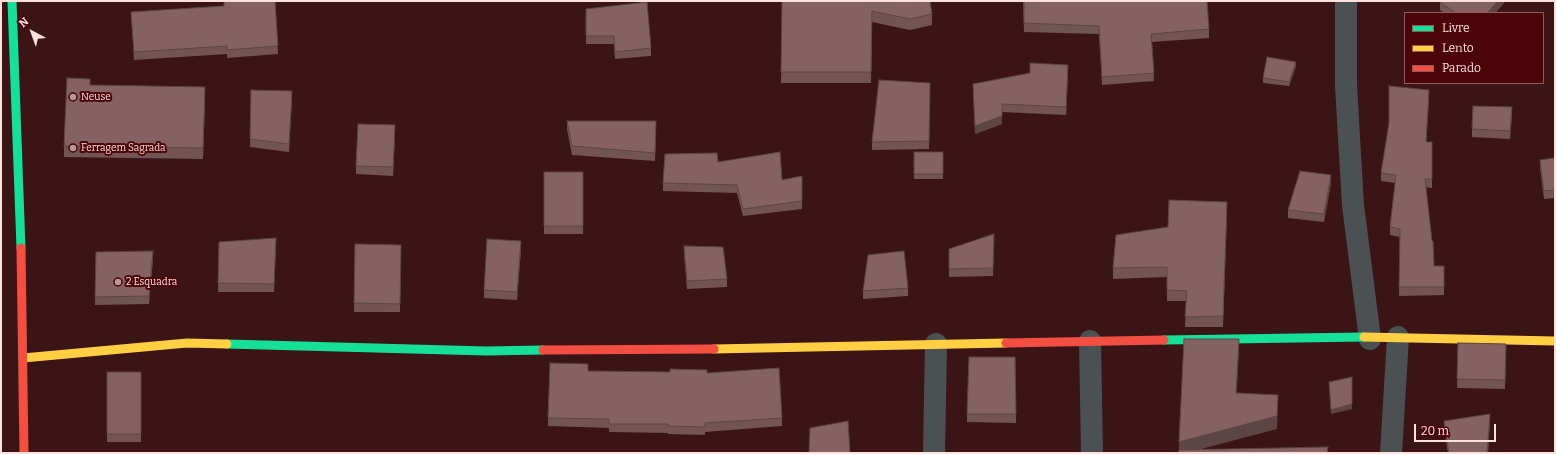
<!DOCTYPE html>
<style>
body{margin:0}
#map{position:relative;width:1556px;height:454px;overflow:hidden;background:#3b1416;font-family:Bitter,serif}
canvas{display:block}
.frame{position:absolute;inset:0;border:2px solid #fce1de;pointer-events:none}
.legend{position:absolute;left:1404px;top:12px;width:140px;height:72px;box-sizing:border-box;background:#4b0407;border:1px solid #925c5d;margin:0;padding:5px 7px;list-style:none;font-size:12px;color:#fce1de}
.legend li{display:flex;align-items:center;gap:8px;height:20px}
.legend b{width:20px;border:1px solid #925c5d}
.north{position:absolute;left:12px;top:12px;width:40px;height:40px;-webkit-text-stroke:3px #4b0407;paint-order:stroke;rotate:319deg;font-size:11px;font-weight:700;line-height:16px;text-align:center;color:#fce1de}
.north::after{content:'';display:block;margin:auto;width:14px;height:18px;background:#fce1de;clip-path:polygon(50% 0,100% 100%,50% 72%,0 100%)}
.scale{position:absolute;left:1414px;top:424px;width:82px;height:18px;box-sizing:border-box;border:2px solid #fce1de;border-top:0;padding-left:5px;font-size:12px;line-height:14px;white-space:nowrap;color:#fce1de;-webkit-text-stroke:3px #4b0407;paint-order:stroke}
</style>
<div id="map">
<canvas width="1556" height="454"></canvas>
<div class="frame"></div>
<ul class="legend">
<li><b style="height:5px;background:#16e098"></b>Livre</li>
<li><b style="height:5px;background:#ffcf43"></b>Lento</li>
<li><b style="height:5px;background:#f24e42"></b>Parado</li>
</ul>
<div class="north">N</div>
<div class="scale">20 m</div>
</div>
<script>
const g = document.querySelector('canvas').getContext('2d');
g.lineJoin = 'round';
const toPath = rows => new Path2D(rows.map(r => 'M' + r).join(''));
function stroke(path, color, width, dash) { g.strokeStyle = color; g.lineWidth = width; g.lineCap = dash ? 'butt' : 'round'; g.setLineDash(dash || []); g.stroke(path); }
function fillPath(path, color) { g.fillStyle = color; g.fill(path, 'evenodd'); }
function write(font, color, halo, rows, align = 'center') {
  g.font = font + ' Bitter,serif'; g.lineWidth = 4; g.setLineDash([]); g.textBaseline = 'middle'; g.strokeStyle = halo; g.fillStyle = color; for (const [text, x, y, turn = 0] of rows) {
    g.save(); g.translate(x, y); g.rotate((+turn || 0) * Math.PI / 180); g.textAlign = isNaN(turn) ? turn : align; if (halo) g.strokeText(text, 0, 0); g.fillText(text, 0, 0); g.restore();
  }
}
stroke(toPath([
 [1346,1,1346,86,1353,205,1370,339],
 [1090,341,1092,453],
 [934,453,936,344],
 [1391,453,1398,337]
]), '#4b5152', 22);
stroke(toPath([
 [12,1,21,248],
 [1164,340,1364,337],
 [227,344,486,351,543,350]
]), '#16e098', 9);
stroke(toPath([
 [1364,337,1555,341],
 [714,349,1006,343],
 [23,358,187,343,227,344]
]), '#ffcf43', 9);
stroke(toPath([
 [21,248,24,453],
 [1006,343,1164,340],
 [543,350,714,349]
]), '#f24e42', 9);
fillPath(toPath([
 [224,1,275,1,278,54,227,58,227,54,134,60,131,12,224,6],
 [782,1,932,14,932,25,910,30,872,22,871,83,781,83],
 [1023,1,1209,29,1209,38,1152,42,1154,81,1102,85,1099,34,1024,32],
 [1504,1,1504,3,1495,13,1444,13,1440,10,1440,2],
 [586,9,651,48,651,56,615,59,614,44,586,44],
 [1296,66,1289,86,1263,83,1263,78],
 [1068,74,1066,115,1002,112,1002,124,975,134,973,92],
 [930,83,929,149,872,150,872,142],
 [90,85,205,98,203,159,64,157,64,146],
 [251,90,292,99,289,152,250,147],
 [1429,98,1426,142,1432,142,1432,188,1426,187,1434,266,1444,266,1444,295,1399,296,1400,237,1390,235,1390,227,1395,183,1381,181,1381,173],
 [1512,115,1510,139,1472,137,1472,129],
 [567,121,656,121,655,161,572,155,567,129],
 [395,134,393,176,356,174,356,166],
 [914,152,943,152,943,179,914,179],
 [1555,158,1555,198,1544,199,1540,168,1540,160],
 [718,162,782,180,802,183,802,209,743,216,737,193,663,191,663,183],
 [544,172,583,172,583,234,544,234],
 [1331,183,1324,222,1288,218,1288,210],
 [1227,213,1223,327,1185,327,1186,301,1167,301,1167,277,1113,279,1113,268,1168,227],
 [994,234,993,276,949,277,949,249],
 [219,242,276,246,274,292,218,292],
 [355,244,401,245,400,312,354,312],
 [684,246,727,279,727,287,687,289,684,255],
 [521,249,517,300,484,298,484,290],
 [96,252,153,259,149,304,95,305],
 [908,288,908,296,863,299,863,291],
 [1458,343,1506,344,1505,389,1457,388],
 [1015,357,1016,423,967,422,967,414],
 [588,371,707,373,782,418,782,426,705,432,705,435,668,434,668,433,609,432,609,428,548,426,548,418],
 [107,372,141,372,141,442,107,442],
 [1444,421,1490,422,1488,453,1448,453,1444,430]
]), '#725453');
fillPath(toPath([
 [1498,1,1504,1,1504,3,1495,13,1487,13],
 [1296,62,1296,66,1289,86,1289,82],
 [1068,65,1068,74,1066,115,1066,107],
 [205,87,205,98,203,159,203,148],
 [1429,90,1429,98,1426,151,1426,142],
 [292,91,292,99,289,152,289,144],
 [1002,104,1002,124,975,134,975,126],
 [1512,107,1512,115,1510,139,1510,131],
 [395,125,395,134,393,176,393,167],
 [1331,175,1331,183,1324,222,1324,214],
 [521,241,521,249,517,300,517,292],
 [153,251,153,259,149,304,149,296],
 [1239,339,1239,352,1236,406,1236,393],
 [1278,395,1277,429,1186,453,1179,453,1179,442],
 [1352,404,1352,409,1331,414,1331,410],
 [1490,414,1490,422,1488,453,1487,453]
]), '#5c4544');
const building = toPath([
 [224,1,275,1,278,46,227,50,227,46,134,52,131,12,224,6,224,1],
 [782,1,930,1,932,14,910,19,872,11,871,72,781,72,782,1],
 [1024,1,1207,1,1209,29,1151,34,1154,73,1102,77,1099,26,1024,23,1024,1],
 [1440,1,1498,1,1487,13,1456,13,1440,2,1440,1],
 [647,2,651,48,615,52,614,36,586,36,586,9,647,2],
 [1267,57,1296,62,1289,82,1263,78,1267,57],
 [1030,63,1068,65,1066,107,1002,104,1002,116,975,126,973,84,1030,73,1030,63],
 [67,78,90,79,90,85,205,87,203,148,64,146,67,78],
 [879,80,930,83,929,141,872,142,879,80],
 [1389,86,1429,90,1426,142,1432,142,1432,179,1425,179,1432,241,1433,241,1434,266,1444,266,1444,287,1399,287,1400,229,1390,227,1396,175,1381,173,1389,123,1389,86],
 [251,90,292,91,289,144,250,139,251,90],
 [1473,106,1512,107,1510,131,1472,129,1473,106],
 [567,121,656,121,655,153,572,146,567,121],
 [358,124,395,125,393,167,356,166,358,124],
 [780,152,782,180,802,176,802,201,743,209,737,185,663,183,665,154,717,153,718,162,780,152],
 [914,152,943,152,943,174,914,174,914,152],
 [1555,158,1555,190,1544,191,1540,160,1555,158],
 [1300,171,1331,175,1324,214,1288,210,1300,171],
 [544,172,583,172,583,226,544,226,544,172],
 [1169,200,1227,202,1223,316,1185,317,1187,291,1167,290,1167,267,1113,268,1116,235,1168,227,1169,200],
 [994,234,993,268,949,269,949,249,994,234],
 [276,238,274,284,218,283,219,242,276,238],
 [487,239,521,241,517,292,484,290,487,239],
 [355,244,401,245,400,304,354,303,355,244],
 [684,246,723,247,727,279,687,281,684,246],
 [153,251,149,296,95,297,96,252,153,251],
 [904,251,908,288,863,291,868,255,904,251],
 [1184,339,1239,339,1236,393,1278,395,1277,416,1179,442,1184,339],
 [1458,343,1506,344,1505,380,1457,379,1458,343],
 [969,357,1015,357,1016,414,967,414,969,357],
 [550,363,588,364,588,371,670,372,670,369,707,370,707,373,779,368,782,418,705,423,705,427,668,426,668,424,609,424,609,419,548,418,550,363],
 [107,372,141,372,141,434,107,434,107,372],
 [1352,377,1352,404,1331,410,1329,382,1352,377],
 [1490,414,1487,453,1449,453,1444,421,1490,414],
 [848,421,850,453,809,453,810,428,848,421],
 [1328,447,1327,453,1178,453,1179,450,1328,447]
]);
fillPath(building, '#846261');
stroke(building, '#5c4544', 1);
for (const [x, y, r, color] of [
 [73,97,4,"#b89998"],
 [73,148,4,"#b89998"],
 [118,282,4,"#b89998"]
]) { const dot = new Path2D(); dot.arc(x, y, r, 0, 2 * Math.PI); g.fillStyle = color; g.fill(dot); stroke(dot, '#4b0407', 1.5); }
write('10px', '#fce1de', '#4b0407', [
 ["Neuse",81,97],
 ["Ferragem Sagrada",81,148],
 ["2 Esquadra",126,282]
], 'left');
</script>
